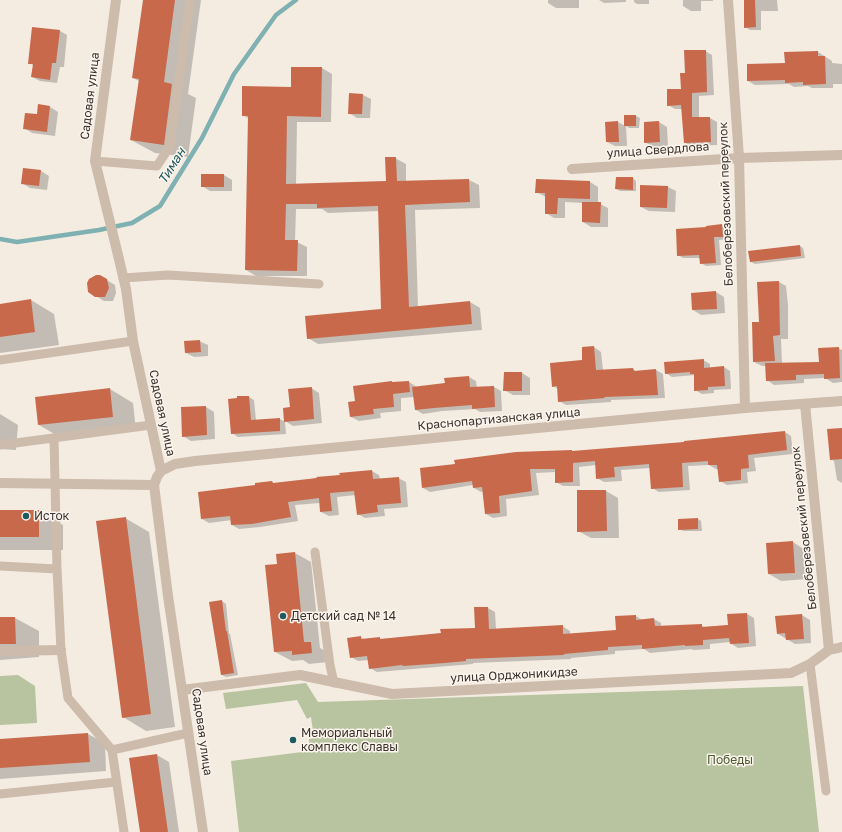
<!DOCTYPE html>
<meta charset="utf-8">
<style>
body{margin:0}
canvas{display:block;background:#f4ebe1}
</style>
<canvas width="842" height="832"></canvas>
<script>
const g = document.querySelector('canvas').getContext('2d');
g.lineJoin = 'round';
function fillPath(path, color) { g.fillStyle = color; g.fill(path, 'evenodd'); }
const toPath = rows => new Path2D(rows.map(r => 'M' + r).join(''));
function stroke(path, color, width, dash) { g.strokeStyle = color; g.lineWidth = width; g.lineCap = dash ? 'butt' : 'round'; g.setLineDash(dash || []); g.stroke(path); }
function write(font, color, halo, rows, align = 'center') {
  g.font = font + ' "Golos Text",sans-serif'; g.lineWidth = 3; g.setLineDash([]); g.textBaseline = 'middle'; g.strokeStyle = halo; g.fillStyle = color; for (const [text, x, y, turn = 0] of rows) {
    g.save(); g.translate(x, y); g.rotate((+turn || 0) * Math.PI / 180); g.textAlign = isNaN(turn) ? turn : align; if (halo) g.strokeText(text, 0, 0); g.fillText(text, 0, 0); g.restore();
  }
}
fillPath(toPath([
 [18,675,35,686,37,723,0,725,0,676],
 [306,683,318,702,803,686,819,832,239,832,231,761,310,751,309,739,314,738,311,717,307,719,297,700,226,709,223,693]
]), '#b8c4a0');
fillPath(toPath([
 [144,0,201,0,188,94,196,98,188,157,155,153,131,140,139,81,133,78],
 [548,0,579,0,579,8,556,8,548,3],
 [599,0,626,0,626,2,604,3],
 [634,0,649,0,649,4,637,4,634,2],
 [683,0,713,0,713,1,701,1,701,11,691,11,683,6],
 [744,0,777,0,778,11,761,11,761,30,750,30,745,27],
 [60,31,67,35,64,67,60,67,57,83,40,81,32,77,34,66,30,63],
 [705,51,712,55,714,95,699,96,699,118,710,118,717,122,717,145,691,146,684,142,683,109,675,109,668,105,682,89,686,74],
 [818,52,832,61,832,63,842,64,842,84,833,84,833,88,812,88,808,86,794,87,789,84,755,85,748,81,786,64],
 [292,68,322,68,332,74,331,122,297,122,296,185,387,182,395,158,406,164,406,182,469,180,479,185,480,208,415,210,418,307,470,302,480,308,482,330,318,344,308,338,382,310,379,211,328,213,322,209,296,209,295,241,307,247,307,276,256,276,246,270,249,119,243,115,292,88],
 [363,95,371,99,370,118,357,118,349,113],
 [39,106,50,107,58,112,55,136,32,133,24,128,38,115],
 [625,116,636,116,640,118,639,128,629,128,626,126,627,146,615,146,607,142,618,122,625,126],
 [659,122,667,127,668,146,653,147,645,142],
 [41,171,49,176,47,190,30,188,22,183],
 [224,175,232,180,232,191,210,191,202,186],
 [633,178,636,181,636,191,620,191,616,189],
 [560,182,590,182,598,187,598,203,608,208,608,227,591,227,583,222,583,203,565,202,565,218,554,218,546,213,546,197,536,192],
 [668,187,676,191,675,212,649,211,641,207],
 [722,225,727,228,727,239,719,240,721,265,706,266,701,263,700,258,683,258,678,255,707,228],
 [800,246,803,248,805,258,755,264,751,262],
 [100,276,115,285,116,293,113,301,104,301,96,296],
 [779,282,786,286,788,305,788,339,781,339,782,364,820,363,838,348,842,350,842,382,833,383,825,378,804,379,804,383,774,385,767,380,766,366,762,366,754,362,760,323],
 [716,292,724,297,725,313,701,315,693,310],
 [31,300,54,314,59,345,0,353,0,305],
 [199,341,208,345,208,356,194,357,186,353],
 [594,347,601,352,603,370,633,369,637,372,656,370,663,374,665,398,611,400,611,402,566,405,559,401,558,389,553,386,583,361,583,348],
 [703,360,710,364,710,368,724,367,730,371,731,389,714,390,714,393,702,394,695,390,695,375,672,377,666,373],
 [505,373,522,373,530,378,530,395,513,395,504,390],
 [469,377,476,381,477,388,494,387,501,391,502,411,480,412,475,409,442,411,423,414,416,410,414,397,401,398,401,411,380,413,381,418,359,421,351,417,356,402,392,382,394,383,409,382,417,387,446,384,445,379],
 [311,388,319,393,322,423,293,426,285,421,286,434,238,437,232,433,249,397,254,400,256,420,280,419,285,422,284,409,291,408],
 [110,389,133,403,136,430,63,439,39,425],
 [206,407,214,412,215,439,191,441,183,436],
 [0,414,18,425,16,450,0,449],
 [842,429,842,483,837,480,834,461,831,459],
 [785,432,791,436,793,454,754,458,756,471,747,472,748,483,727,485,720,481,719,469,716,469,709,465,688,466,690,490,659,492,652,488,650,468,621,470,622,481,604,482,597,478,596,465,579,467,580,486,563,486,556,482,556,472,536,473,539,495,506,499,507,516,493,518,486,514,484,491,481,492,474,488,473,485,430,492,423,488,456,465,516,453,572,451,575,452,685,443],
 [372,471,379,475,380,479,398,478,406,482,408,507,384,509,385,516,365,518,358,514,356,495,337,497,339,515,329,516,321,512,320,503,295,505,298,521,260,527,239,529,232,525,232,520,209,523,202,519,257,485,272,482,275,484],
 [606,491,618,498,619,538,591,538,578,531],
 [0,511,39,511,63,525,63,550,0,550],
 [125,518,149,532,175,727,146,731,123,717],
 [698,519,701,521,702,531,683,531,679,529],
 [793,542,805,550,807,579,781,581,769,574],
 [295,553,311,562,320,648,327,652,328,662,309,664,303,660,292,661,275,652,278,565],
 [222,601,226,604,229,634,230,634,238,675,226,677,222,675],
 [488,608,495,612,496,629,562,626,570,631,570,634,617,631,636,616,642,620,654,619,661,623,661,627,702,626,705,627,729,625,747,614,754,618,756,646,738,648,730,643,730,642,710,644,710,649,693,650,692,649,650,653,644,649,615,651,615,654,571,658,571,659,473,663,473,664,377,672,370,668,369,660,358,661,351,657,361,637,365,640,379,638,382,639,442,634,476,629],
 [802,615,810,620,811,643,795,644,778,634],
 [0,618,15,618,39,631,39,657,0,660],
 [88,734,105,743,106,771,0,779,0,740],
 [157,755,169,762,179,832,141,832]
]), '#0003');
stroke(toPath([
 [0,239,17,242,99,230,132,223,160,206,202,138,234,74,276,15,296,0]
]), '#7fb0b2', 4.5);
fillPath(toPath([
 [143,0,175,0,164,82,172,84,164,145,130,140,139,79,132,78],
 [744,0,755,0,756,27,744,28],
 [32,27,60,30,56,63,52,63,50,80,31,77,33,64,28,64],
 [684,50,706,50,707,92,692,93,692,117,710,117,711,142,684,143,681,105,667,106,667,89,681,89,680,73,685,73],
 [818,51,818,56,825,56,826,84,803,85,803,82,785,83,785,80,747,81,747,64,785,63,784,52],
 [291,67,322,67,321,117,287,116,286,184,386,181,385,157,396,157,397,181,469,179,470,202,405,205,409,307,470,301,472,324,307,339,305,316,381,309,378,206,317,208,317,204,286,204,285,240,298,240,297,271,245,270,248,116,242,116,242,86,291,87],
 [349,93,363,94,362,114,348,114],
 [38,104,50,106,47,132,23,129,25,113,37,114],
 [624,115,636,115,636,126,624,126],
 [618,121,619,142,606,142,605,122],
 [659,121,660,142,644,143,644,122],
 [23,168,41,170,39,186,21,184],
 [201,174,224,174,224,187,201,187],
 [616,177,633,177,633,190,615,189],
 [536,179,590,181,590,199,558,198,557,214,545,214,545,193,535,193],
 [640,185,668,186,667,208,640,207],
 [582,202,601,202,600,223,582,222],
 [722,224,723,237,714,237,716,263,700,264,699,255,677,256,676,229,706,227,706,226],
 [800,245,801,256,750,262,748,251],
 [96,275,100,275,107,279,109,288,105,297,95,297,88,292,87,283,89,279],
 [779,281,780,335,773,336,775,361,753,362,752,322,759,322,757,282],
 [716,291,717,309,692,310,691,293],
 [31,299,35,332,0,337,0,304],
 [200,340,201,352,185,353,184,341],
 [594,346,596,370,633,368,634,371,656,369,658,395,604,397,605,398,558,402,557,386,552,387,550,363,582,360,582,347],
 [839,347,840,378,824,379,824,374,796,375,796,380,766,381,765,363,819,362,818,348],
 [704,359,704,368,724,366,725,386,708,387,708,390,694,391,694,374,690,374,690,372,665,374,664,362],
 [504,372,522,372,522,391,503,391],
 [469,376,470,387,494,386,495,407,472,409,472,405,434,408,415,410,412,387,445,383,444,378],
 [392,381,392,382,409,381,410,392,393,394,394,407,373,409,374,414,350,417,348,402,355,401,353,386],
 [312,387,314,419,284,422,283,408,290,407,288,389],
 [110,388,113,417,38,425,35,397],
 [237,396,249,396,251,420,280,418,280,431,231,434,228,399,237,398],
 [206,406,207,435,182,437,181,407],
 [842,428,842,459,830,460,827,429],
 [785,431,787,450,748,455,749,468,741,469,741,480,719,482,717,465,708,465,708,461,682,463,683,487,651,489,649,464,614,467,615,477,596,479,595,461,573,463,573,482,555,483,555,469,530,469,532,491,499,496,500,513,485,514,482,487,473,488,472,481,422,488,420,468,455,464,454,460,516,452,572,450,572,451,684,442,684,441],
 [372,470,373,479,399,477,401,503,377,505,378,512,357,515,354,491,330,493,332,511,320,512,319,498,288,502,291,517,252,524,231,525,230,516,201,519,198,492,255,485,255,483,272,481,273,483,317,478,316,477,340,475,339,473],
 [577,490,606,490,607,531,577,532],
 [0,510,39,510,39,537,0,537],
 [126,517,151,714,122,718,96,521],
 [698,518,698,529,678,530,678,519],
 [793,541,795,573,768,574,766,543],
 [295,552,304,642,311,642,312,653,292,655,292,651,274,652,265,565,277,564,276,554],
 [222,600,226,631,227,631,234,673,221,675,209,602],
 [474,607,488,607,489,629,563,625,563,634,616,630,615,616,636,615,636,620,654,618,655,626,702,624,702,627,728,625,727,614,747,613,749,643,730,644,729,638,703,640,703,645,685,646,685,645,642,649,642,645,608,647,608,650,564,654,564,655,466,659,466,661,445,663,403,666,402,665,369,669,367,656,350,658,347,638,361,636,361,639,380,637,380,639,441,633,440,629,475,628],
 [802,614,804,639,786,640,785,633,777,634,775,616],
 [0,617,15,617,16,644,0,644],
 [88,733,90,762,0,768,0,739],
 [157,754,168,832,140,832,129,758]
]), '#c8694b');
stroke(toPath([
 [95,161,157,166,170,146,190,0],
 [123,278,168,275,319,284],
 [0,360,133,341],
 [54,438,57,569,61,650,68,698,112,750],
 [0,445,151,425],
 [315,552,330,665,334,683],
 [0,566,57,569],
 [810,664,826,791],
 [0,794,116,782],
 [124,832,112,750,188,733]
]), '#cdbbac', 9);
stroke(toPath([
 [728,0,739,158,745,408],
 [572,169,739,158,842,155],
 [805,404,829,650],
 [0,483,154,485],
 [0,651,61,650],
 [182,690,300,675,392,694,791,673,810,664,829,650,842,647]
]), '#cdbbac', 10);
stroke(toPath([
 [116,0,95,161,118,255,126,289,133,341,161,471,157,477,154,485,168,596,203,832],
 [161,471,175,464,195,461,745,408,842,401]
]), '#cdbbac', 10);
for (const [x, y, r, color] of [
 [26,516,4,"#1f5a5e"],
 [283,616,4,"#1f5a5e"],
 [293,740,4,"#1f5a5e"]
]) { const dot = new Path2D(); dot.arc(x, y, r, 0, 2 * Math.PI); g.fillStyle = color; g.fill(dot); stroke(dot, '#fbf5ee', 1.5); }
write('12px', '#3b302b', '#fbf5ee', [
 ["Садовая улица",90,96,-83],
 ["улица Свердлова",658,150,-4],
 ["Белоберезовский переулок",726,204,-92],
 ["Садовая улица",162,413,78],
 ["Краснопартизанская улица",499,419,-5],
 ["Белоберезовский переулок",804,528,-96],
 ["улица Орджоникидзе",514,675,-3],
 ["Садовая улица",202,732,82]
]);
write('12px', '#3b302b', '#fbf5ee', [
 ["Исток",34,516],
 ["Детский сад № 14",291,616],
 ["Мемориальный",301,733],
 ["комплекс Славы",301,747]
], 'left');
write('12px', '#4a5a2e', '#fbf5ee', [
 ["Победы",730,760]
]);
write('italic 13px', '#1f5a5e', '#fbf5ee', [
 ["Тиман",172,166,-58]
]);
</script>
